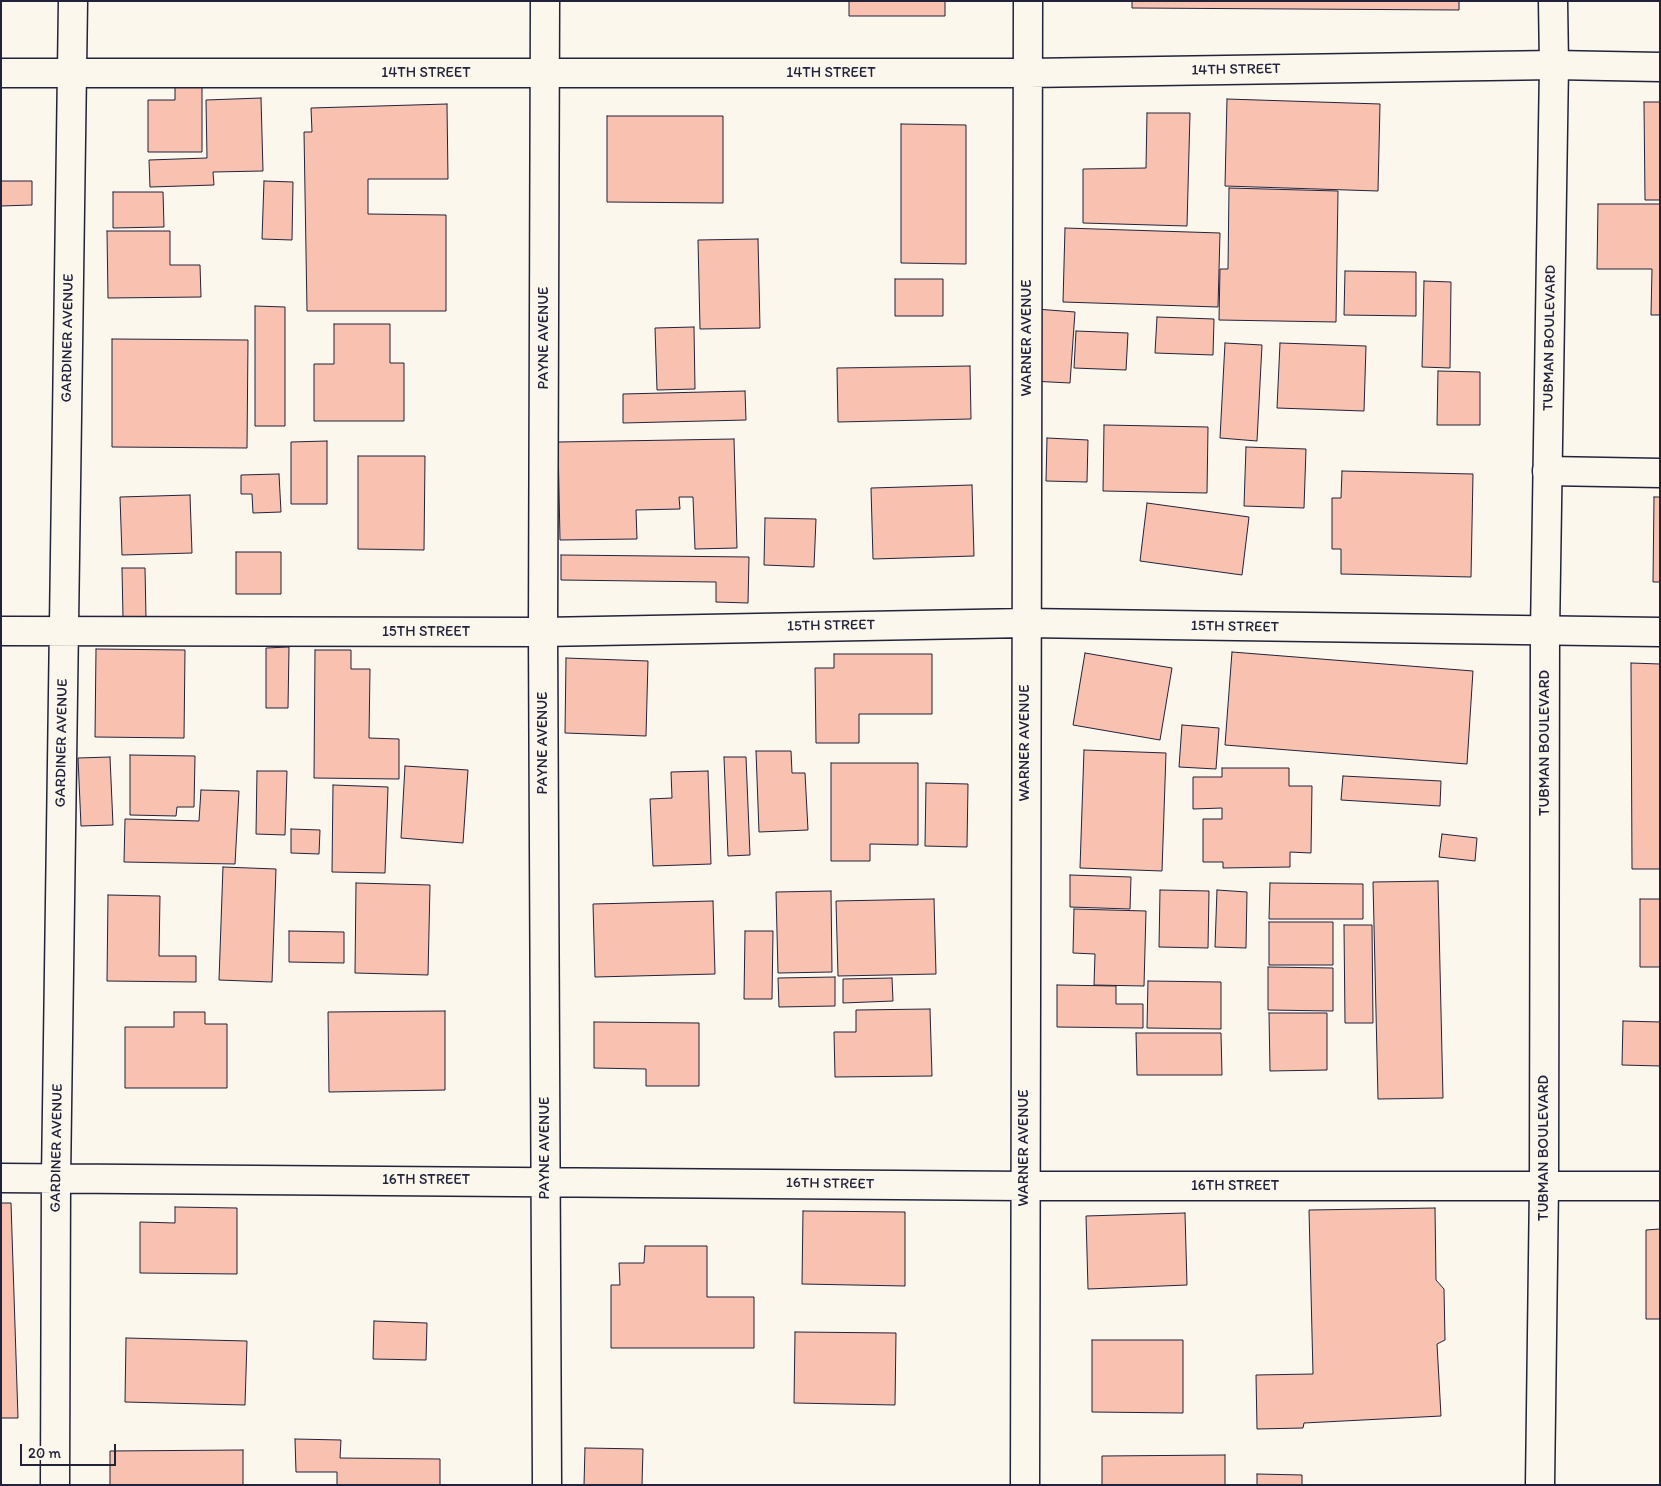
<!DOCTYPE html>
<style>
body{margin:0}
#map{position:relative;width:1661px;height:1486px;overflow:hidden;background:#fbf7ec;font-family:Itim,sans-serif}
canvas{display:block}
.frame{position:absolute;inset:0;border:2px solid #22223b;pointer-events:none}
.scale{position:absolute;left:20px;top:1444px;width:96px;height:22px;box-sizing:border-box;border:2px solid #22223b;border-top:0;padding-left:6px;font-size:15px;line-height:18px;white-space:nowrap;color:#22223b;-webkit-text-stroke:4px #fbf7ec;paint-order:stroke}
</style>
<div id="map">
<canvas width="1661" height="1486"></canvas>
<div class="frame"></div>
<div class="scale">20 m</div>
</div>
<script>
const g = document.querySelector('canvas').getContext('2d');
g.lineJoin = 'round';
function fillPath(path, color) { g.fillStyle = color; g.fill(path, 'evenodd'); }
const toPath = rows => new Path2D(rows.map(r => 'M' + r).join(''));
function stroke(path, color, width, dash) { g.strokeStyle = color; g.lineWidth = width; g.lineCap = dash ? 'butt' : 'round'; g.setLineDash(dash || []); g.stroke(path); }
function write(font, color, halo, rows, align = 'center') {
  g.font = font + ' Itim,sans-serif'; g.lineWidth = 4.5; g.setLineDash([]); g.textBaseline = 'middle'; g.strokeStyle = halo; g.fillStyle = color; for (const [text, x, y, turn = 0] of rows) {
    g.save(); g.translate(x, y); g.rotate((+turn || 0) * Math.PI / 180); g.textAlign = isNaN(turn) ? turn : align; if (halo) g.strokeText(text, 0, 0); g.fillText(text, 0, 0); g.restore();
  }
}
const building = toPath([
 [849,1,945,1,945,16,849,16,849,1],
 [1132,1,1459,1,1459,10,1132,8,1132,1],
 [175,87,202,87,202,152,148,152,148,100,175,100,175,87],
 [261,98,263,171,213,172,214,185,150,187,149,160,207,158,206,100,261,98],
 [1227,99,1380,104,1378,191,1225,186,1227,99],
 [1644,102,1660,102,1660,200,1645,200,1644,102],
 [447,104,448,179,368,179,368,214,446,215,446,311,307,311,304,132,312,132,311,108,447,104],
 [1147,113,1190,113,1187,226,1083,223,1083,169,1146,168,1147,113],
 [607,116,723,116,723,203,607,202,607,116],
 [901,124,966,125,966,264,901,263,901,124],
 [1,181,32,181,32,205,1,206,1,181],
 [264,181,293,182,292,240,262,239,264,181],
 [1229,188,1338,191,1336,322,1219,320,1220,269,1228,269,1229,188],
 [113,192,163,192,164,227,113,228,113,192],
 [1598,204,1660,204,1660,315,1651,315,1652,269,1597,269,1598,204],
 [1065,228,1220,233,1218,307,1063,302,1065,228],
 [107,231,170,231,170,265,200,265,201,297,108,298,107,231],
 [758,239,760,328,700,329,698,240,758,239],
 [1345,271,1416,272,1416,316,1344,315,1345,271],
 [895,279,943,279,943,316,895,316,895,279],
 [1424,281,1451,282,1450,368,1422,367,1424,281],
 [255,306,285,307,285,426,255,426,255,306],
 [1036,309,1075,312,1070,383,1031,381,1036,309],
 [1157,317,1214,319,1213,355,1155,353,1157,317],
 [334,324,390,324,390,363,404,363,404,421,314,421,314,364,334,364,334,324],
 [694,327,695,389,657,390,655,328,694,327],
 [1076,331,1128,333,1126,370,1074,368,1076,331],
 [112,339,248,340,247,448,112,447,112,339],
 [1225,343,1262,345,1257,441,1220,438,1225,343],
 [1280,343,1366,346,1364,411,1277,408,1280,343],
 [970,366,971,419,838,422,837,368,970,366],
 [1438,371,1480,372,1480,425,1437,425,1438,371],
 [745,391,746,420,623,423,623,394,745,391],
 [1104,425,1208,427,1207,493,1103,491,1104,425],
 [1047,438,1088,440,1087,482,1046,481,1047,438],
 [734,439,737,548,695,549,693,497,679,497,680,509,636,510,637,539,560,540,558,442,734,439],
 [327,441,327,504,291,504,291,442,327,441],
 [1246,447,1306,449,1304,508,1244,506,1246,447],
 [358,456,425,456,424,550,358,549,358,456],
 [1342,471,1473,474,1471,577,1341,574,1341,549,1332,549,1332,498,1341,498,1342,471],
 [279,474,281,512,253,513,252,494,241,494,241,475,279,474],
 [972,485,974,556,873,559,871,488,972,485],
 [190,495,192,553,122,555,120,497,190,495],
 [1654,497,1660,497,1660,582,1653,582,1654,497],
 [1147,503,1249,517,1242,575,1140,561,1147,503],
 [765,518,816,519,814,567,764,565,765,518],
 [236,552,281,552,281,594,236,594,236,552],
 [561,555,749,557,748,603,716,602,716,582,561,580,561,555],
 [122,568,145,568,146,618,123,618,122,568],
 [289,647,288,708,266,708,266,648,289,647],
 [96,649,185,650,184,738,95,737,96,649],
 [315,650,351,650,351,669,370,669,369,738,399,739,399,779,314,778,315,650],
 [1232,652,1473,671,1467,764,1225,745,1232,652],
 [1085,653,1172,668,1160,740,1073,725,1085,653],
 [834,654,932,654,932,714,859,714,859,743,816,743,815,668,834,668,834,654],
 [566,658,648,661,646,736,565,733,566,658],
 [1631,663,1660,664,1660,869,1632,869,1631,663],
 [1182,725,1219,728,1216,769,1179,767,1182,725],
 [1084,750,1166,753,1162,871,1080,868,1084,750],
 [756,751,791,751,792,773,805,773,808,830,759,832,756,751],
 [130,755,195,756,194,807,177,807,176,816,130,815,130,755],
 [110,757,113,825,81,826,78,758,110,757],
 [724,757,746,757,750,855,728,856,724,757],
 [831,763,918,763,918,845,870,844,870,861,831,861,831,763],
 [405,766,468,770,463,843,401,838,405,766],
 [1222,768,1289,768,1289,786,1312,786,1311,853,1290,852,1290,867,1223,868,1223,862,1203,862,1203,819,1222,819,1222,808,1193,809,1193,777,1222,777,1222,768],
 [257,771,287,771,285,835,256,834,257,771],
 [708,771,711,864,653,866,650,799,672,798,671,772,708,771],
 [1343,776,1441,781,1440,806,1341,800,1343,776],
 [926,783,968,784,967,847,925,846,926,783],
 [333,785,388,787,385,873,332,872,333,785],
 [201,790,239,791,235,864,124,862,125,819,199,821,201,790],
 [291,829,320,830,319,854,291,853,291,829],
 [1442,834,1477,838,1475,861,1439,857,1442,834],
 [223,867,276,869,272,982,219,980,223,867],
 [1070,875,1131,877,1130,909,1070,907,1070,875],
 [1438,881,1443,1098,1378,1099,1373,882,1438,881],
 [356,883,430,885,428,975,355,973,356,883],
 [1270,883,1363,884,1363,919,1269,919,1270,883],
 [1160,890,1209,891,1208,948,1159,947,1160,890],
 [1217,890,1247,892,1246,948,1215,947,1217,890],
 [831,891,832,972,778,973,776,892,831,891],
 [108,895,160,896,159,956,196,956,196,982,107,981,108,895],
 [934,899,936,974,838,976,836,901,934,899],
 [1640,899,1660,899,1660,967,1640,967,1640,899],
 [713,901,715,974,595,977,593,904,713,901],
 [1074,909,1146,911,1144,986,1094,985,1095,954,1073,953,1074,909],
 [1269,922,1333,922,1333,965,1269,965,1269,922],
 [1344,925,1372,925,1373,1023,1345,1023,1344,925],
 [289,931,344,932,344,963,289,962,289,931],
 [745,931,773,931,772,999,744,999,745,931],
 [1268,967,1333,968,1333,1011,1268,1010,1268,967],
 [835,977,835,1006,779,1007,778,978,835,977],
 [892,978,893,1001,843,1003,843,979,892,978],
 [1148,981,1221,982,1221,1029,1147,1028,1148,981],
 [1057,985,1116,986,1116,1004,1143,1004,1143,1028,1057,1027,1057,985],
 [930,1009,932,1076,835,1077,834,1032,856,1032,856,1010,930,1009],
 [445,1011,445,1090,329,1092,328,1012,445,1011],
 [174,1012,205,1012,205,1024,227,1024,227,1088,125,1088,125,1027,174,1027,174,1012],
 [1269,1013,1327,1013,1327,1070,1270,1071,1269,1013],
 [1623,1021,1660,1022,1660,1066,1622,1065,1623,1021],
 [594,1022,699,1023,699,1086,646,1086,646,1069,594,1068,594,1022],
 [1136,1033,1221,1033,1222,1075,1137,1075,1136,1033],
 [1,1203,11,1203,18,1418,1,1418,1,1203],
 [175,1207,237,1208,237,1274,140,1273,140,1222,175,1223,175,1207],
 [1435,1208,1436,1280,1444,1289,1445,1340,1437,1344,1441,1416,1304,1423,1303,1428,1257,1429,1256,1375,1313,1374,1309,1210,1435,1208],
 [803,1211,905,1212,905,1286,802,1284,803,1211],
 [1185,1213,1187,1285,1088,1289,1086,1216,1185,1213],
 [1660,1229,1660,1319,1646,1319,1646,1230,1660,1229],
 [645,1246,707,1246,707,1297,754,1297,754,1348,611,1348,611,1285,620,1285,619,1263,644,1263,645,1246],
 [374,1321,427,1323,426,1360,373,1359,374,1321],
 [795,1332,896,1333,895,1405,794,1403,795,1332],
 [126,1338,247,1341,245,1405,125,1402,126,1338],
 [1092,1340,1183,1340,1183,1413,1092,1412,1092,1340],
 [295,1439,341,1440,340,1458,440,1459,440,1485,337,1485,337,1472,296,1472,295,1439],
 [585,1448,643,1449,642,1485,584,1485,585,1448],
 [243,1450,243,1485,110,1485,110,1451,243,1450],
 [1225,1455,1225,1485,1102,1485,1102,1456,1225,1455],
 [1257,1474,1302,1475,1302,1485,1257,1485,1257,1474]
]);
fillPath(building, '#f9c1af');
stroke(building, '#22223b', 1);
const street = toPath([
 [545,1,543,632,547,1485],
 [1,73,1029,73,1554,65,1660,67],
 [1547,471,1660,473],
 [1,631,543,632,1025,623,1660,632],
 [1,1178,1024,1186,1660,1186],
 [55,1485,56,1178,73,1],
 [1025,1485,1028,1]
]);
const highway = toPath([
 [1540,1485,1544,1185,1545,632,1554,65,1553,1]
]);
stroke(street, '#22223b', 31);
stroke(highway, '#22223b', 31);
stroke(street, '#fbf7ec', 28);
stroke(highway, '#fbf7ec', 28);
write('15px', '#22223b', '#fbf7ec', [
 ["14TH STREET",1236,70,-1],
 ["14TH STREET",426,73],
 ["14TH STREET",831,73],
 ["GARDINER AVENUE",68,338,-89],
 ["PAYNE AVENUE",544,338,-90],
 ["WARNER AVENUE",1027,338,-90],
 ["TUBMAN BOULEVARD",1550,338,-89],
 ["15TH STREET",831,626,-1],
 ["15TH STREET",1235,627,1],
 ["15TH STREET",426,632],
 ["GARDINER AVENUE",62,743,-89],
 ["PAYNE AVENUE",543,743,-90],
 ["WARNER AVENUE",1025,743,-90],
 ["TUBMAN BOULEVARD",1545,743,-90],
 ["GARDINER AVENUE",57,1148,-89],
 ["PAYNE AVENUE",545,1148,-90],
 ["WARNER AVENUE",1024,1148,-90],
 ["TUBMAN BOULEVARD",1544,1148,-90],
 ["16TH STREET",426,1180],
 ["16TH STREET",830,1184,1],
 ["16TH STREET",1235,1186]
]);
</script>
